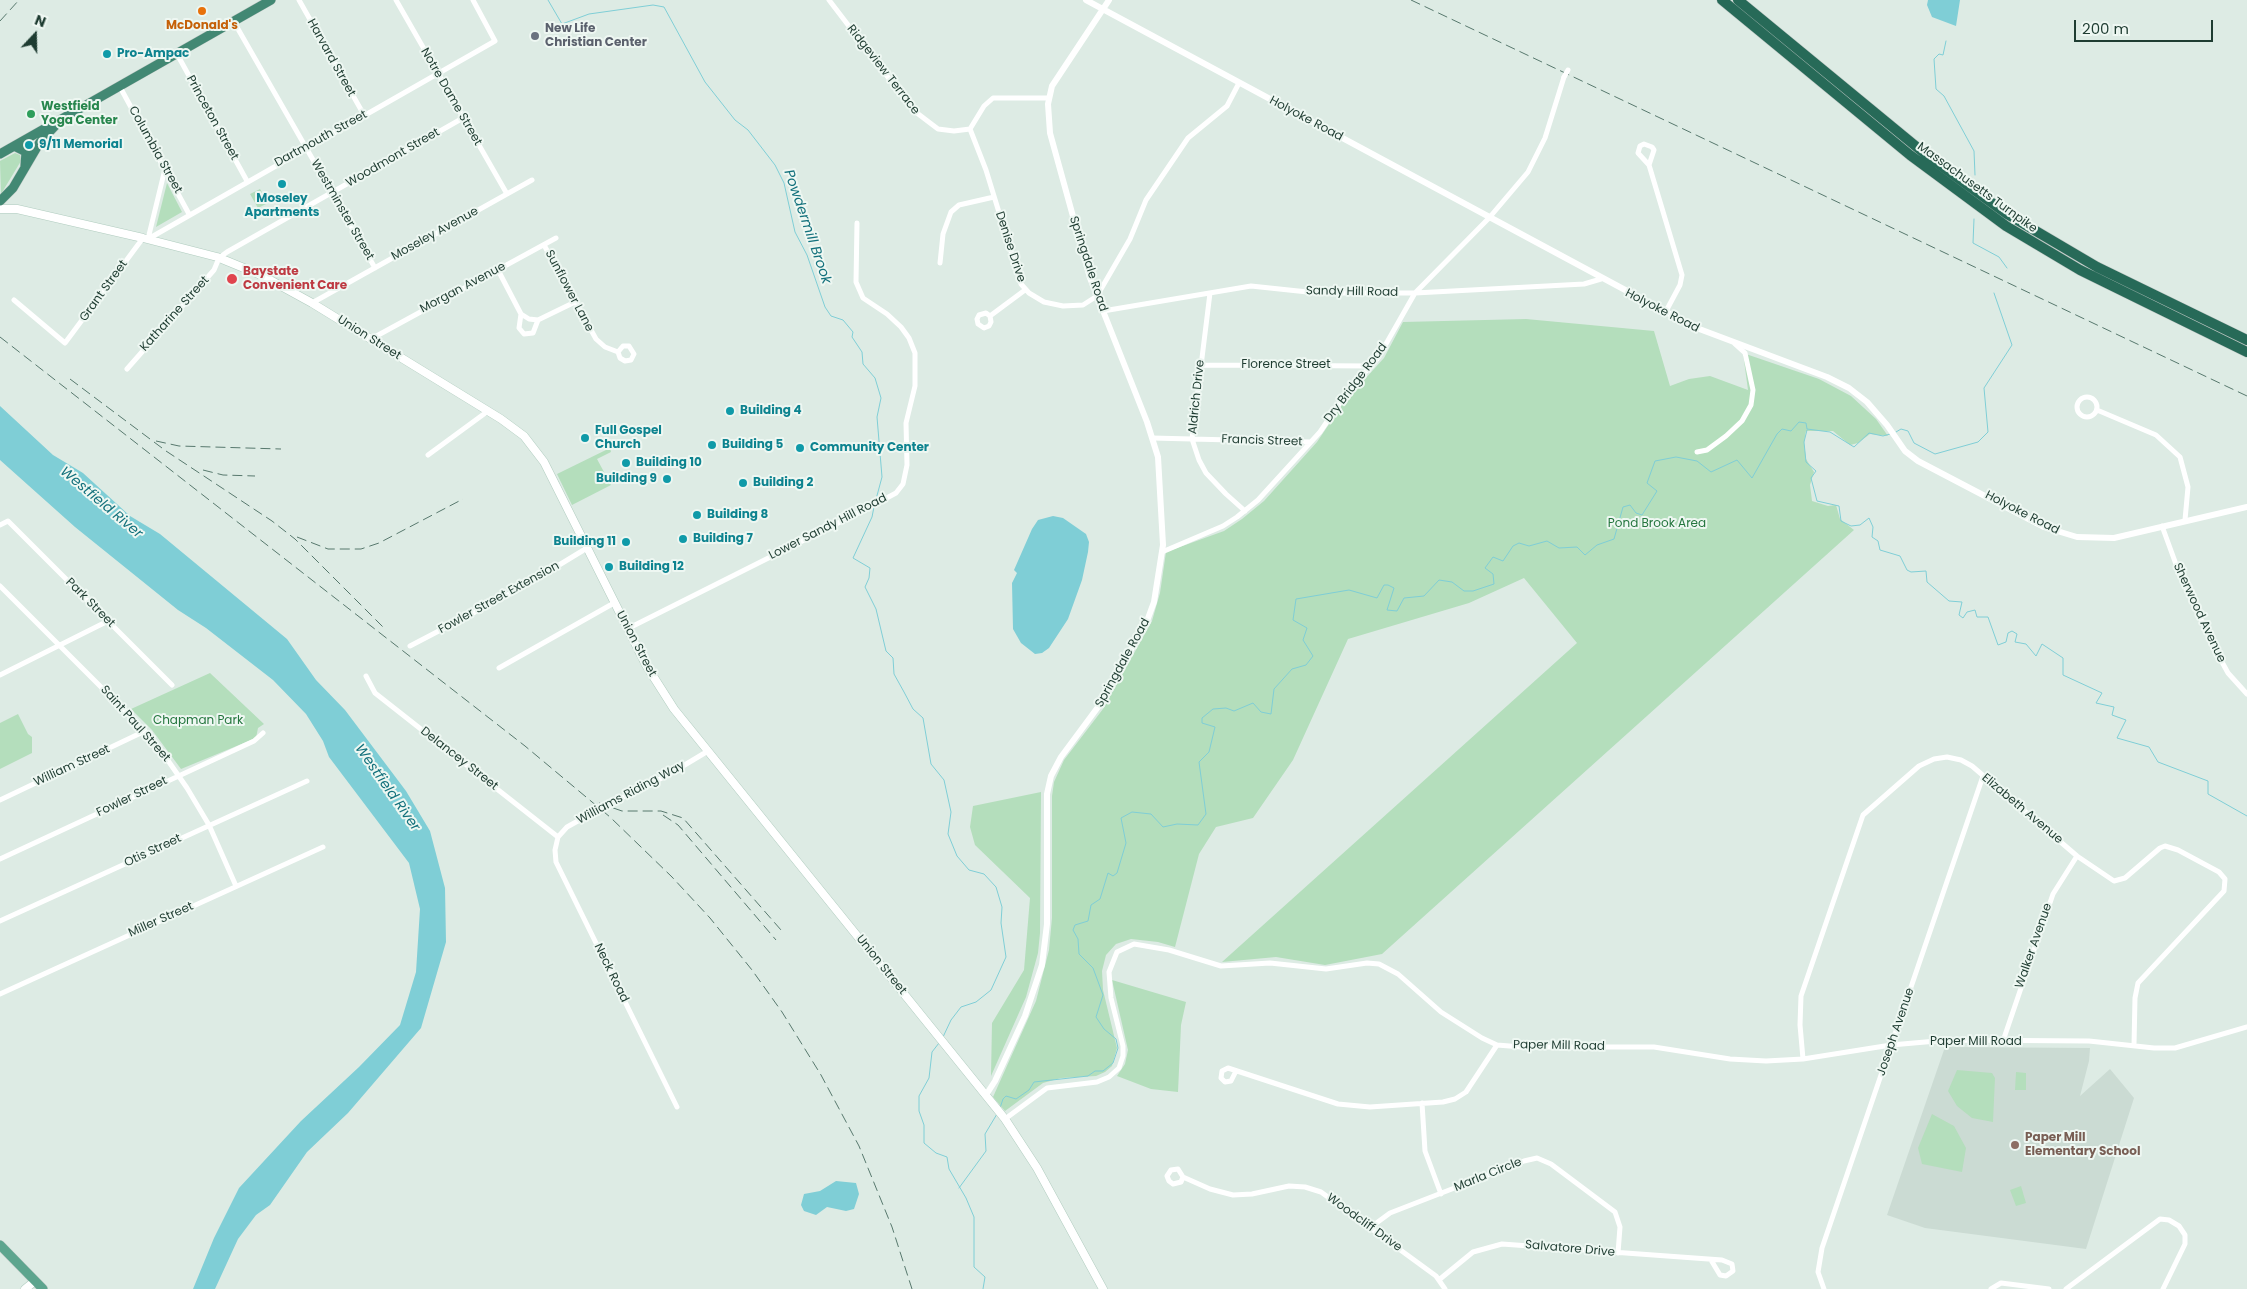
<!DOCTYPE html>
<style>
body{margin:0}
#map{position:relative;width:2247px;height:1289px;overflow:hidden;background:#ddebe4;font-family:Poppins,sans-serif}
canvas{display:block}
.north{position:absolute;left:10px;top:10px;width:50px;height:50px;-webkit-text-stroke:4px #eef7f2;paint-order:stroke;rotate:21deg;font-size:14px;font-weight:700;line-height:20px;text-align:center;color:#1e3c31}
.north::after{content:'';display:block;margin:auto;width:18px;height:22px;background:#1e3c31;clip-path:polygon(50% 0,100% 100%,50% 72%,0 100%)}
.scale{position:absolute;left:2074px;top:20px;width:139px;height:22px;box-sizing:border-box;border:2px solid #1e3c31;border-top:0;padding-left:6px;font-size:15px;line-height:18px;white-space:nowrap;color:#1e3c31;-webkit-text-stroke:4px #eef7f2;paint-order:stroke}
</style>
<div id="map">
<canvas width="2247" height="1289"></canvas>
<div class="north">N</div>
<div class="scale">200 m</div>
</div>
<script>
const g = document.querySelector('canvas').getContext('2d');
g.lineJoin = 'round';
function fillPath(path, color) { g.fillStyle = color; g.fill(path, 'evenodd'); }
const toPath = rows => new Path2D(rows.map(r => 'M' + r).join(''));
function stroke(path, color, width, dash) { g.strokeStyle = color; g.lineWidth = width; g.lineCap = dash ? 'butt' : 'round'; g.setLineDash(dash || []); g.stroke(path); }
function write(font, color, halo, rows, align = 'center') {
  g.font = font + ' Poppins,sans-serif'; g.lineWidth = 4; g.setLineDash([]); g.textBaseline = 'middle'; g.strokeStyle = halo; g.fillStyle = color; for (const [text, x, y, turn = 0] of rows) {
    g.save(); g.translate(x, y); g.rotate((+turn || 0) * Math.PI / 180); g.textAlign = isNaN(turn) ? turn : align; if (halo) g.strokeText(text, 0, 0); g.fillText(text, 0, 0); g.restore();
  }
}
fillPath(toPath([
 [1945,1047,2090,1048,2089,1061,2080,1096,2110,1069,2134,1098,2086,1249,1925,1228,1887,1215]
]), '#cbdbd3');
fillPath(toPath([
 [15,153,20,155,21,161,1,194,0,161],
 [167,183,182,212,156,227],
 [260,189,268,203,258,208,250,194],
 [1526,319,1654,331,1670,386,1689,379,1710,376,1748,390,1743,353,1819,379,1851,396,1876,419,1888,436,1870,434,1858,443,1850,445,1833,431,1806,431,1804,443,1806,459,1814,472,1810,485,1812,501,1828,506,1836,505,1840,519,1854,530,1382,954,1325,965,1276,957,1222,962,1577,643,1524,578,1469,603,1348,639,1293,760,1253,818,1216,827,1199,854,1175,947,1158,942,1131,939,1116,944,1106,955,1102,971,1103,990,1117,1048,1112,1066,1105,1072,1096,1076,1061,1078,1043,1083,1005,1111,993,1097,1036,1001,1049,950,1052,918,1052,796,1054,782,1064,760,1103,709,1152,621,1160,593,1166,552,1224,531,1242,519,1264,501,1317,442,1344,402,1384,358,1403,322],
 [610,448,611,452,597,459,611,485,572,505,557,474],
 [210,673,264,724,258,728,256,738,181,769,152,730,131,709],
 [18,714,28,734,32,737,32,753,0,769,0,723],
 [1041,792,1040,933,1038,953,1026,997,991,1076,992,1023,1024,970,1030,898,975,845,970,827,973,806],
 [1112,980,1186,1002,1181,1025,1178,1092,1151,1089,1117,1076,1125,1064,1128,1050],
 [1957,1070,1992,1073,1995,1078,1993,1122,1972,1118,1957,1106,1948,1091],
 [2016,1072,2026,1073,2026,1090,2015,1090],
 [1932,1114,1954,1126,1966,1148,1962,1172,1922,1164,1918,1148],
 [2021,1186,2026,1203,2016,1206,2010,1190]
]), '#b4debc');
fillPath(toPath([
 [1928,0,1960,0,1956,26,1932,17,1927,5],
 [0,406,53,455,83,473,130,516,160,534,287,639,316,680,345,710,406,791,430,831,445,888,446,942,421,1028,348,1113,307,1152,270,1205,256,1215,238,1239,215,1289,193,1289,214,1238,239,1188,301,1121,359,1067,400,1025,416,972,420,909,409,863,329,757,323,741,306,714,273,680,206,628,178,610,75,527,0,460],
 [1053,516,1063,518,1086,534,1089,542,1088,552,1082,580,1068,619,1049,648,1042,653,1035,654,1021,643,1013,629,1012,583,1017,573,1014,570,1032,529,1038,520],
 [836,1181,856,1183,859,1194,854,1209,846,1211,827,1207,816,1215,804,1211,801,1205,804,1194,820,1191]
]), '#7fced6');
stroke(toPath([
 [548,0,562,24,589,14,653,5,664,7,705,82,735,120,748,130,775,165,784,183,795,232,807,255,825,307,831,316,843,320,853,332,852,337,862,352,863,364,875,378,881,398,877,417,882,477,875,503],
 [1946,41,1943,55,1939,54,1934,59,1936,89,1944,96,1974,151,1975,175],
 [1974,219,1973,243,1999,257,2007,268],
 [1807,430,1804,442,1806,462,1816,471,1811,478,1817,501,1839,506,1841,521,1851,526,1860,525,1869,518,1873,527,1872,537,1878,541,1880,550,1900,556,1907,570,1911,572,1926,571,1927,582,1949,601,1962,602,1959,615,1963,618,1967,612,1975,610,1977,617,1988,617,1998,645,2006,642,2008,633,2012,631,2017,634,2015,642,2026,644,2036,656,2042,644,2063,658,2063,675,2102,693,2096,703,2114,707,2112,715,2126,720,2117,738,2149,747,2158,762,2208,781,2208,794,2247,816],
 [1896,432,1901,429,1908,431,1914,443,1935,454,1978,442,1988,432,1984,388,2012,345,1994,293],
 [874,507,872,517,853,558,870,568,869,578,865,587,876,609,886,651,893,658,894,674,904,692,913,709,923,718,931,764,944,780,951,812,948,834,957,856,969,870,984,874,996,887,1002,907,1001,923,1006,957,991,990,976,1002,961,1007,951,1020,943,1037],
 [939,1043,932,1052,929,1078,919,1096,919,1111,924,1125,924,1143,936,1153,947,1157,949,1169,966,1198,974,1217,974,1267,985,1277,983,1289],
 [1000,1108,1003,1099,1006,1096,1016,1099,1029,1090,1034,1082,1088,1076,1095,1071,1103,1071,1113,1063,1118,1048,1116,1039,1104,1029,1096,1017,1103,995,1093,968,1079,954,1078,939,1073,930,1075,925,1088,921,1091,905,1100,899,1108,873,1113,876,1117,873,1126,843,1121,818,1132,812,1151,814,1163,827,1177,824,1198,825,1206,814,1199,762,1209,752,1215,727,1202,723,1202,718,1213,709,1226,708,1234,711,1253,703,1261,712,1271,714,1274,689,1292,669,1306,665,1313,656,1303,640,1307,628,1293,620,1296,599,1349,590,1377,598,1384,585,1388,585,1394,588,1387,610,1397,611,1404,598,1424,596,1439,580,1452,582,1464,591,1473,591,1494,584,1493,574,1485,568,1493,557,1503,561,1513,546,1519,543,1529,546,1547,541,1559,548,1577,547,1585,555,1597,545,1614,539,1623,507,1630,505,1636,513,1642,515,1657,491,1647,483,1655,461,1676,457,1697,461,1711,472,1737,460,1752,478,1777,434,1782,429,1791,431,1799,422,1806,423,1807,429,1830,432,1854,447,1869,433,1883,436,1890,434],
 [959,1188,986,1151,985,1134,997,1114]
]), '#7fced6', 1);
const secondary = toPath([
 [0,209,17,209,143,238,217,257,261,275,312,303,501,419,524,436,544,462,646,665,674,709,1005,1119,1037,1168,1103,1289],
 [25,1289,35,1281]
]);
const primary = toPath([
 [0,1245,43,1289]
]);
const trunk = toPath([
 [14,146,26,152,25,166],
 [0,154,271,0],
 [0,201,13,188,40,142,55,126]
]);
const motorway = toPath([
 [1722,0,1910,155,2006,226,2080,270,2247,352],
 [1738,0,1924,153,2007,214,2097,267,2247,340]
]);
stroke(secondary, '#b0ccbf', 9);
stroke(primary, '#c0c8c5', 10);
stroke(trunk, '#c0c8c5', 10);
stroke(motorway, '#c0c8c5', 11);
stroke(toPath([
 [299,0,364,115],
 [396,0,507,194],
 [829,0,913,110,938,129,954,131,970,129,984,106,993,98,1049,98],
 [234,22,375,268],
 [177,54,247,181],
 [120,87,189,214],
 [970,129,986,170,1021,284,1029,293,1044,302,1063,306,1083,305,1097,296,1130,239,1146,200,1188,138,1227,106,1239,83],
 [1649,165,1654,150,1652,147,1644,144,1640,146,1638,153,1649,165,1682,275,1680,285,1665,313],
 [148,239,495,41,473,0],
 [148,239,165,169],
 [544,245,596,339,605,347,618,352,623,346,629,346,634,354,631,360,625,361,620,358,618,352],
 [940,263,943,234,951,212,959,205,994,197],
 [498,270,521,314,519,328,524,334,533,333,538,320,575,302],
 [1210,293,1192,439,1199,460,1206,473,1226,494,1245,511],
 [14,300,65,343,143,238],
 [312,303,532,180],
 [1103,311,1251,286,1317,293,1415,293,1584,284,1601,279],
 [521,314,529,319,538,320],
 [990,316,991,322,989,326,984,328,978,324,977,319,979,315,986,313,990,316,1025,290],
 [371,339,556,238],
 [1201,365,1372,366],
 [127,369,214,270,219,258,227,252,463,118],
 '2077 407a10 10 0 1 1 20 0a10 10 0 1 1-20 0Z',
 [2097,410,2156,435,2180,457,2188,487,2185,520],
 [1152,438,1311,442],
 [1697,452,1707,450,1726,436,1742,421,1751,405,1753,390,1745,353,1735,344],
 [428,455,488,411],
 [0,525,8,521,172,685],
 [2162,526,2181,578,2216,651,2228,673,2247,694],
 [1162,552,1223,526,1237,517,1258,500,1320,432,1347,392,1378,358,1415,293,1489,218,1528,172,1545,138,1564,77],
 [0,586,126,712,160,749,187,788,209,825,236,886],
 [627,629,868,508,896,493,903,484,907,465,906,423,915,386,915,353,909,338,901,327,887,314,863,298,856,282,857,223],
 [410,646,523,587,587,548],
 [499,668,614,603],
 [0,675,108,621],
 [366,676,375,693,558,837],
 [0,800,145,731],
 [0,859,254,741,263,733],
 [0,921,307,781],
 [0,994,323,847],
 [2003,1041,2053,894,2077,856],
 [1803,1059,1800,1025,1801,996,1863,815,1919,766,1934,759,1947,757,1961,760,1972,766,2077,856,2114,881,2125,878,2160,848,2165,846,2178,850,2219,872,2225,879,2224,891,2138,983,2135,998,2134,1045],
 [1236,1071,1231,1081,1225,1082,1221,1078,1222,1071,1228,1068,1338,1104,1370,1107,1443,1102,1455,1099,1466,1092,1497,1045],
 [1422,1103,1425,1151,1441,1194],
 [677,1107,556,862,555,850,558,837,567,827,605,806,668,775,708,751],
 [1005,1119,1047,1088,1097,1082,1109,1077,1119,1068,1123,1056,1123,1046,1111,998,1109,972,1117,952,1134,944,1169,950,1221,966,1270,963,1326,969,1367,963,1379,964,1398,974,1441,1012,1482,1038,1497,1045,1522,1047,1654,1047,1730,1059,1766,1061,1803,1059,1891,1045,1948,1040,2089,1041,2154,1048,2175,1048,2247,1027],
 [1183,1177,1181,1182,1173,1184,1169,1181,1167,1176,1171,1170,1178,1169,1183,1177,1210,1189,1233,1195,1252,1194,1289,1186,1305,1187,1321,1192,1436,1276,1445,1289],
 [1371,1227,1390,1213,1524,1161,1537,1158,1551,1164,1615,1212,1620,1227,1618,1253],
 [1440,1279,1473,1252,1502,1244,1722,1260,1732,1264,1733,1271,1726,1276,1720,1275,1711,1260],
 [1824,1289,1818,1272,1822,1248,1983,776],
 [1991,1289,2001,1283,2049,1289],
 [2066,1289,2160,1219,2169,1220,2179,1226,2185,1235,2185,1244,2163,1289]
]), '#fff', 5);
stroke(toPath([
 [1086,0,1694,327,1827,377,1849,388,1867,402,1887,425,1905,451,1918,461,2044,527,2077,537,2114,538,2247,507],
 [986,1095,995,1081,1025,1016,1042,965,1047,924,1047,794,1051,776,1061,757,1101,703,1147,621,1154,602,1163,545,1158,457,1147,422,1090,278,1050,133,1048,104,1052,86,1109,0]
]), '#fff', 6);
stroke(secondary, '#fff', 8);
stroke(primary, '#5da58e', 9);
stroke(trunk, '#428873', 9);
stroke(motorway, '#276a58', 10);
stroke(toPath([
 [1411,0,2247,396],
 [0,21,19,0],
 [0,337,525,746,610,817,672,877,710,918,752,970,782,1012,821,1075,859,1146,892,1227,912,1289],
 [70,379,166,451,272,521,295,539,384,628],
 [156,441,179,446,281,449],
 [203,470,223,475,255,476],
 [297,537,328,549,361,549,379,543,463,499],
 [599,803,622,811,661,811,683,818,781,930],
 [663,815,678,825,776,940]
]), '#57786d', 1, [10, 5]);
stroke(toPath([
 [1564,77,1568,70]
]), '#fff', 5);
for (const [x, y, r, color] of [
 [202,11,5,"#e8710a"],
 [535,36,5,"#6b7280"],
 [107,54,5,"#0f9aa8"],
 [31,114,5,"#2e9e5b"],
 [29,145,5,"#0f9aa8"],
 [282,184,5,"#0f9aa8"],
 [232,279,6,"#e0444e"],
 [730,411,5,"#0f9aa8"],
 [585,438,5,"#0f9aa8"],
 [712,445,5,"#0f9aa8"],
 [800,448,5,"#0f9aa8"],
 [626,463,5,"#0f9aa8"],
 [667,479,5,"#0f9aa8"],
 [743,483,5,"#0f9aa8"],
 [697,515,5,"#0f9aa8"],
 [683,539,5,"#0f9aa8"],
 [626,542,5,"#0f9aa8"],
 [609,567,5,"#0f9aa8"],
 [2015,1145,5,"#8d6e63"]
]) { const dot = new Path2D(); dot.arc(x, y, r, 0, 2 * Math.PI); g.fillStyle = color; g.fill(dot); stroke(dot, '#eef7f2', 2); }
write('bold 12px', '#c56008', '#eef7f2', [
 ["McDonald's",202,26]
]);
write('bold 12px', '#5b616d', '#eef7f2', [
 ["New Life",545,29],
 ["Christian Center",545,43]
], 'left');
write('bold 12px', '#0d838f', '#eef7f2', [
 ["Pro-Ampac",117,54],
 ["9/11 Memorial",39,145],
 ["Moseley",282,199,"center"],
 ["Apartments",282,213,"center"],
 ["Building 4",740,411],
 ["Full Gospel",595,431],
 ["Church",595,445],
 ["Building 5",722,445],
 ["Community Center",810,448],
 ["Building 10",636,463],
 ["Building 9",657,479,"right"],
 ["Building 2",753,483],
 ["Building 8",707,515],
 ["Building 7",693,539],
 ["Building 11",616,542,"right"],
 ["Building 12",619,567]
], 'left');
write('12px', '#1e3c31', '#eef7f2', [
 ["Harvard Street",331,58,61],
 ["Ridgeview Terrace",883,70,52],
 ["Notre Dame Street",451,97,60],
 ["Princeton Street",212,118,61],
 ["Holyoke Road",1306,119,28],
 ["Dartmouth Street",321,139,-29],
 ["Columbia Street",155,150,61],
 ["Woodmont Street",393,158,-30],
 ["Massachusetts Turnpike",1977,188,36],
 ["Westminster Street",342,210,60],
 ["Moseley Avenue",435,234,-29],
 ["Denise Drive",1010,247,72],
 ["Springdale Road",1088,264,72],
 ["Morgan Avenue",463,288,-28],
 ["Grant Street",104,291,-54],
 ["Sunflower Lane",569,291,62],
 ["Sandy Hill Road",1352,292,1],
 ["Holyoke Road",1662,311,27],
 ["Katharine Street",175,314,-48],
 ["Union Street",369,338,32],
 ["Florence Street",1286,365],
 ["Dry Bridge Road",1356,383,-53],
 ["Aldrich Drive",1197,397,-84],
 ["Francis Street",1262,441,2],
 ["Holyoke Road",2022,513,27],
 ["Lower Sandy Hill Road",828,527,-27],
 ["Fowler Street Extension",499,598,-29],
 ["Park Street",90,603,45],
 ["Sherwood Avenue",2199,613,65],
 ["Union Street",636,644,62],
 ["Springdale Road",1123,663,-61],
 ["Saint Paul Street",135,724,48],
 ["Delancey Street",459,759,38],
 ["William Street",72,766,-25],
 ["Williams Riding Way",631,793,-28],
 ["Fowler Street",132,797,-26],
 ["Elizabeth Avenue",2022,809,40],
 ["Otis Street",153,851,-25],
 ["Miller Street",161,920,-24],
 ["Walker Avenue",2034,946,-71],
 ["Union Street",881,965,51],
 ["Neck Road",611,973,64],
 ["Joseph Avenue",1896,1032,-71],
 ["Paper Mill Road",1976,1042],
 ["Paper Mill Road",1559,1046,1],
 ["Marla Circle",1488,1175,-22],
 ["Woodcliff Drive",1364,1223,36],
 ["Salvatore Drive",1570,1249,5]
]);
write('bold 12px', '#27864d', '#eef7f2', [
 ["Westfield",41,107],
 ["Yoga Center",41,121]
], 'left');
write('bold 12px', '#be3a42', '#eef7f2', [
 ["Baystate",243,272],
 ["Convenient Care",243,286]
], 'left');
write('12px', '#24763e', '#eef7f2', [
 ["Pond Brook Area",1657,524],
 ["Chapman Park",198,721]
]);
write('bold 12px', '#785e54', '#eef7f2', [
 ["Paper Mill",2025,1138],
 ["Elementary School",2025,1152]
], 'left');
write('italic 14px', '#13717c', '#eef7f2', [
 ["Powdermill Brook",807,227,71],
 ["Westfield River",101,503,40],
 ["Westfield River",387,788,55]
]);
</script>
